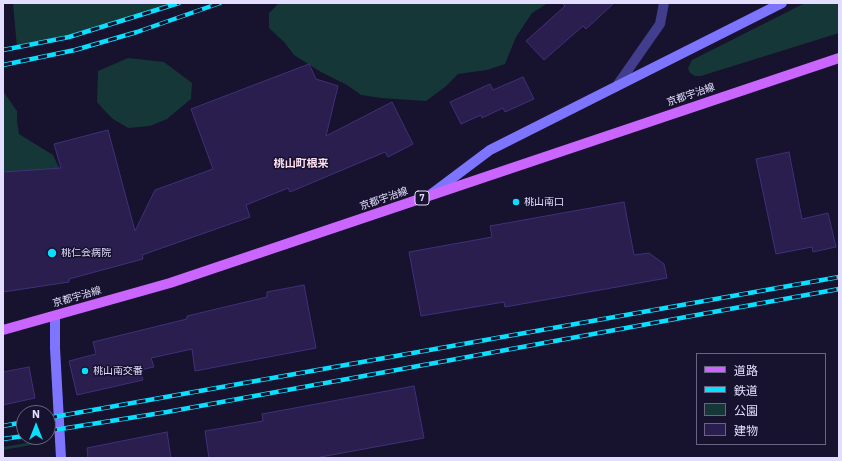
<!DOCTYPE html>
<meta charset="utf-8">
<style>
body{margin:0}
#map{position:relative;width:842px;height:461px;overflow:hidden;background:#17122d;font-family:"IBM Plex Sans","Noto Sans JP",sans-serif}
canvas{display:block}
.frame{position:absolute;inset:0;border:4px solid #e3deff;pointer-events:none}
.legend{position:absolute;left:696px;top:353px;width:130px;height:92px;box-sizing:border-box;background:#17122d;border:1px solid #696481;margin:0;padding:5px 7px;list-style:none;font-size:12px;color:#e3deff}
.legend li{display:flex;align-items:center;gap:8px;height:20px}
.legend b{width:20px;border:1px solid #696481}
.north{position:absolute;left:16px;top:405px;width:40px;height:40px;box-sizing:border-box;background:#17122d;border:1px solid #696481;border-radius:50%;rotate:0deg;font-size:11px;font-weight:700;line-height:16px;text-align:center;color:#e3deff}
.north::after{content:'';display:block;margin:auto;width:14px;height:18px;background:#0adfff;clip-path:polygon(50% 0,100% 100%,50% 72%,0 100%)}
</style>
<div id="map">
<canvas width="842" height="461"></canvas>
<div class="frame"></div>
<ul class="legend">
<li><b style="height:5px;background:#ca65ff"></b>道路</li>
<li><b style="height:5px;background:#0adfff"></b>鉄道</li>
<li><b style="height:11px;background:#153737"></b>公園</li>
<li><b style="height:11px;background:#291e4e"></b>建物</li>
</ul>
<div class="north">N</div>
</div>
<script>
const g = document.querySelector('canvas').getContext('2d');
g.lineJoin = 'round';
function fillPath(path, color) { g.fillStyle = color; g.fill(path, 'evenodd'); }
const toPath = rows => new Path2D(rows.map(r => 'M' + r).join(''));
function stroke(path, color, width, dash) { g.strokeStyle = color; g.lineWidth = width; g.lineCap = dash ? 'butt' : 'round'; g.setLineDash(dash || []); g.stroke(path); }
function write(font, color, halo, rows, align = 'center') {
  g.font = font + ' "IBM Plex Sans","Noto Sans JP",sans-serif'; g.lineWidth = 3; g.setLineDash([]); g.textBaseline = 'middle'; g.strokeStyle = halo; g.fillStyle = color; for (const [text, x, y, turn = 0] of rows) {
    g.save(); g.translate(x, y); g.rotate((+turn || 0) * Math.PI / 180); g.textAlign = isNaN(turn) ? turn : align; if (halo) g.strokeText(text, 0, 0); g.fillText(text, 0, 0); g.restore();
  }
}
fillPath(toPath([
 [13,3,184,3,126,21,17,48],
 [279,3,548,3,532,13,516,37,505,64,487,70,458,74,445,87,426,101,381,98,361,95,347,85,321,72,294,55,284,42,269,28,269,13],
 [805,3,839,3,839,33,701,76,695,76,690,73,688,68,692,60],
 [128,58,164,62,192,83,191,99,167,119,150,126,128,128,113,119,103,109,97,102,98,71],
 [3,91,17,111,17,121,19,134,53,155,64,178,3,190],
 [44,440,43,443,3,450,3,447]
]), '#153737');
const building = toPath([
 [562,3,614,3,586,29,583,26,544,60,526,41,565,6,562,3],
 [309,64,316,79,338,86,326,136,392,102,413,144,388,157,385,152,290,192,288,188,246,205,250,217,142,255,143,259,69,279,69,282,3,292,3,172,61,168,54,144,108,130,135,231,155,190,213,169,191,109,309,64],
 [523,77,534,99,505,112,503,108,482,118,481,115,461,124,450,102,490,84,493,90,523,77],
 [789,152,802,219,828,213,836,247,813,252,812,247,776,254,756,159,789,152],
 [624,202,634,255,649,253,664,264,667,278,505,307,504,302,421,316,409,252,492,237,490,226,624,202],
 [304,285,316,348,195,371,192,349,151,358,154,367,140,370,143,380,77,395,69,361,96,354,93,342,187,319,187,316,267,297,267,292,304,285],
 [29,367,35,398,3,405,3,372,29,367],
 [414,386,424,438,315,458,209,458,205,431,263,421,262,414,414,386],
 [167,432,171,458,88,458,87,448,167,432]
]);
fillPath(building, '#291e4e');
stroke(building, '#41307a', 1);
stroke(toPath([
 [616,87,660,24,664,3]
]), '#423d8c', 10);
stroke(toPath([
 [430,195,490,150,782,3],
 [55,316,55,348,61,458]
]), '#7d75ff', 10);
stroke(toPath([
 [3,330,170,283,839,58]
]), '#ca65ff', 10);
const rail = toPath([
 [3,50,69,37,179,3],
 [3,65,75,50,137,32,220,3],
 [48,418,839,277],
 [3,426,24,422],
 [48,431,167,412,839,289],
 [3,439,24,436]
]);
stroke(rail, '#0adfff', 4.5);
stroke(rail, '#17122d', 3, [9]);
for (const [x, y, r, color] of [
 [516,202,4,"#0adfff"],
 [52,253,5,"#0adfff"],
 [85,371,4,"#0adfff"]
]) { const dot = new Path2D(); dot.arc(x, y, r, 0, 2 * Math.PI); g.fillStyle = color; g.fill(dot); stroke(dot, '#17122d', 1.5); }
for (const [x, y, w] of [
 [422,198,14]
]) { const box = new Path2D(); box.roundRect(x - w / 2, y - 7, w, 14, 3); g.fillStyle = '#17122d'; g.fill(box); stroke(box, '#e3deff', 1); }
write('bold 9px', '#e3deff', null, [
 ["7",422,198]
]);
write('10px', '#e3deff', '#17122d', [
 ["京都宇治線",691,95,-19],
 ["京都宇治線",384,199,-19],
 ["京都宇治線",77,297,-16]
]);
write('10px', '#e3deff', '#17122d', [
 ["桃山南口",524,202],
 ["桃仁会病院",61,253],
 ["桃山南交番",93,371]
], 'left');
write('bold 11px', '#ffe0f3', '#17122d', [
 ["桃山町根来",301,164]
]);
</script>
